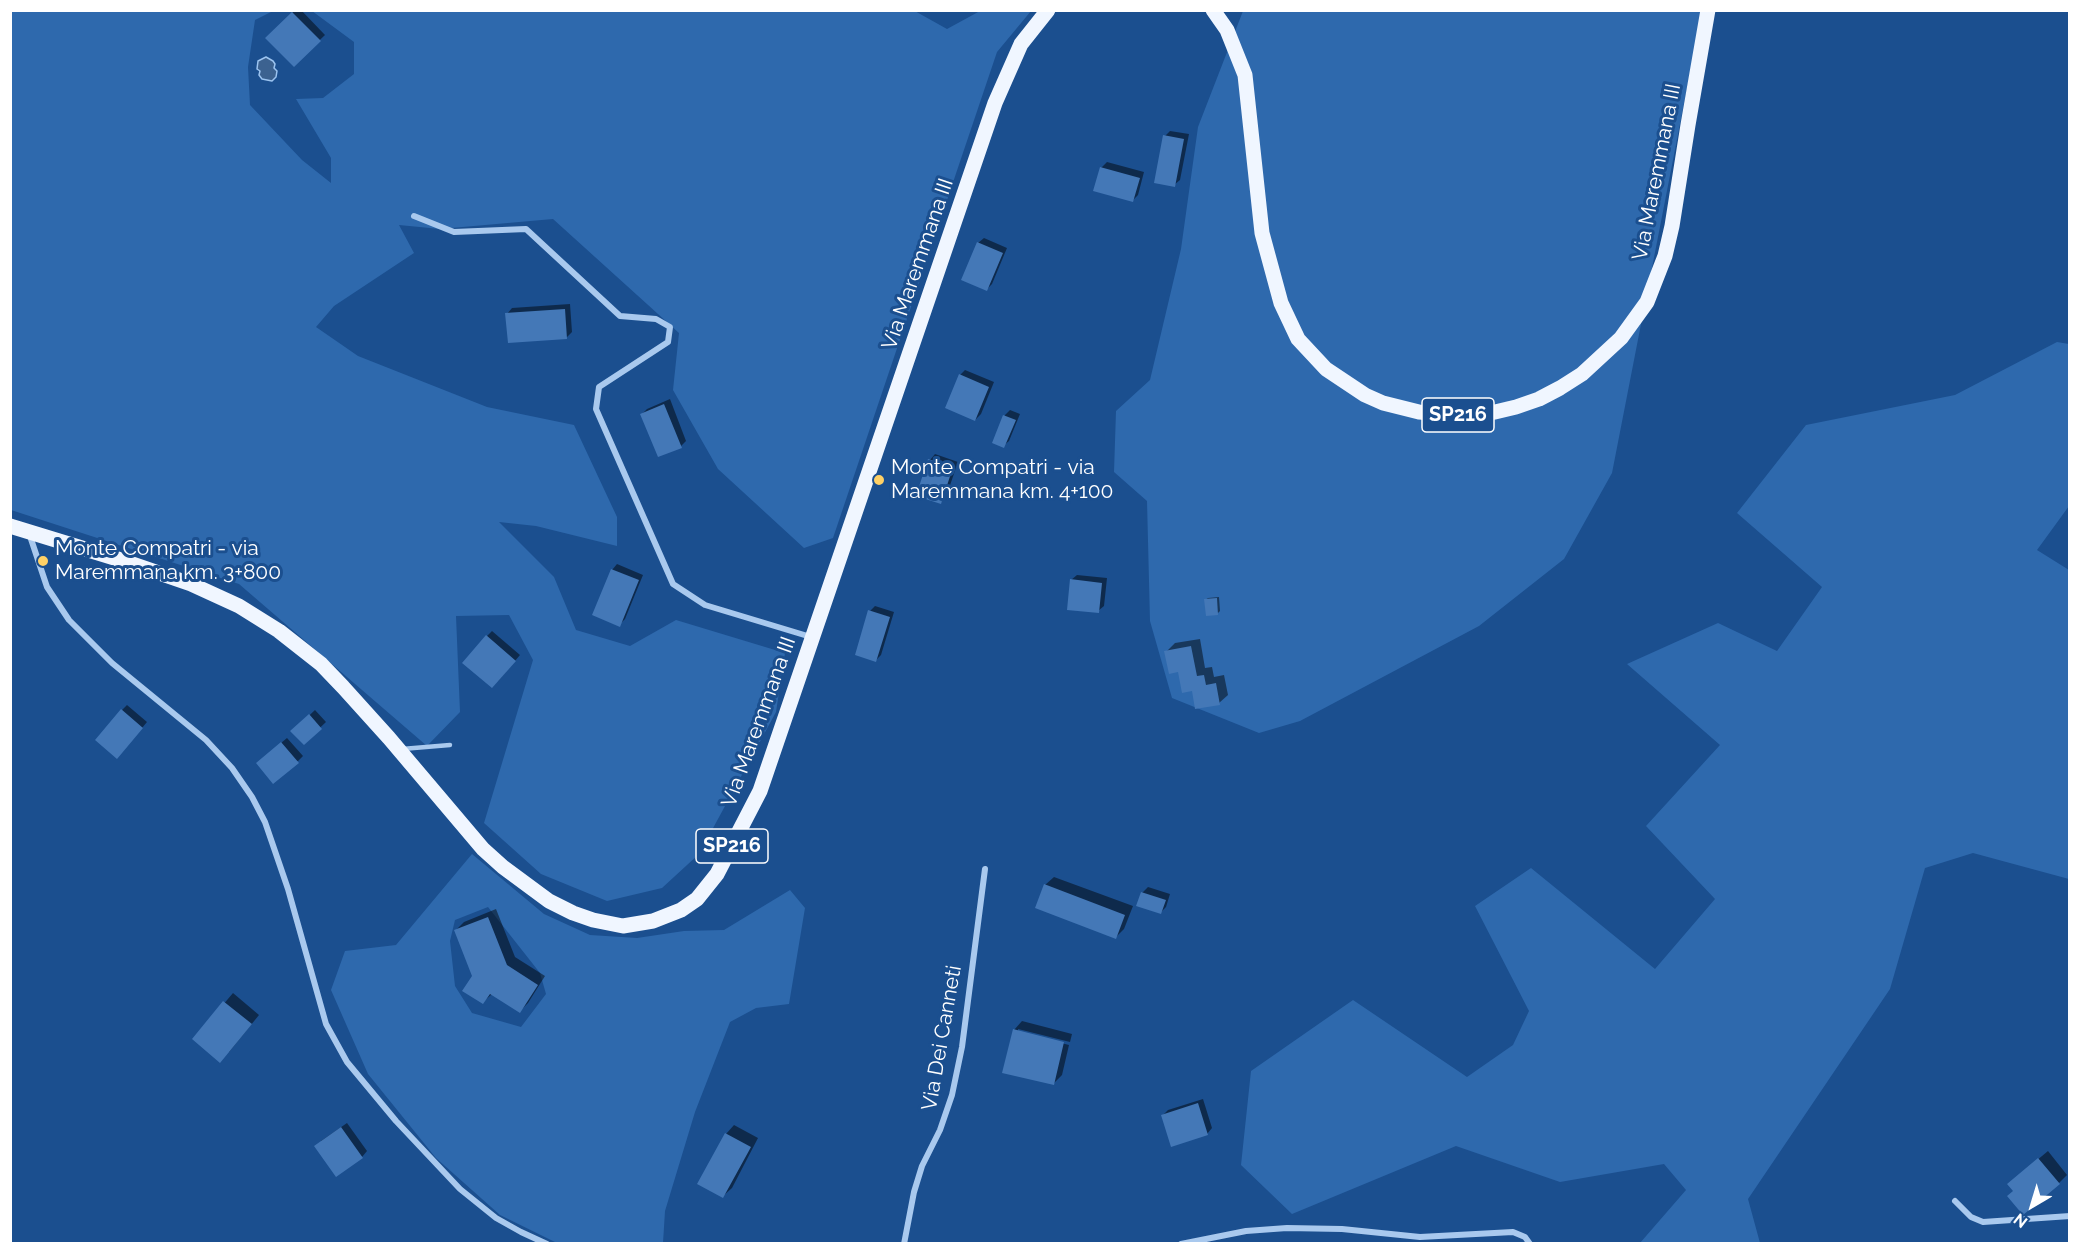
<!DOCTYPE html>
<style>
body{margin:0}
#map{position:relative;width:2080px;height:1254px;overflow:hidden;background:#1b4f8f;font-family:Raleway,sans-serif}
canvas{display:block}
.frame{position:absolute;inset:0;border:12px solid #fff;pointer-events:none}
.north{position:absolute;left:2002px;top:1176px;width:60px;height:60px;-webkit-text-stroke:4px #1b4f8f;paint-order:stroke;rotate:218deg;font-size:16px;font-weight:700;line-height:24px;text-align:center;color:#fff}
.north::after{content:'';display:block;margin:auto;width:21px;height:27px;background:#fff;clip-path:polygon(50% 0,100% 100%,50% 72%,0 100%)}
</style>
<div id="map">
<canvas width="2080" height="1254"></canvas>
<div class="frame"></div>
<div class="north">N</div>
</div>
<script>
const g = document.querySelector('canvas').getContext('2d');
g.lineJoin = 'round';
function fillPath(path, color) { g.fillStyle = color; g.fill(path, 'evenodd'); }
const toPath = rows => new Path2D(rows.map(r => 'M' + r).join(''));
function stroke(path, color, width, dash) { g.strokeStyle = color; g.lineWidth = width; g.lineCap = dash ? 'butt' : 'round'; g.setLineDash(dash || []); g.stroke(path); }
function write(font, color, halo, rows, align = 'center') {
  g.font = font + ' Raleway,sans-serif'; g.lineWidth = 6; g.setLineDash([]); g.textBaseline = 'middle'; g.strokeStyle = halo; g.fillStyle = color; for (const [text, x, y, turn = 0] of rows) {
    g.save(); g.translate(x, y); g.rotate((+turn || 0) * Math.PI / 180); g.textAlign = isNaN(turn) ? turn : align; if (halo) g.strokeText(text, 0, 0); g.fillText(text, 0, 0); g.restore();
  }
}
fillPath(toPath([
 [913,10,947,29,980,11,1031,11,997,52,833,538,804,548,718,469,673,390,679,333,553,219,440,229,399,225,414,253,334,306,316,327,358,356,487,407,574,425,617,517,617,546,536,526,499,522,554,577,576,630,630,646,676,620,785,653,776,712,699,854,662,888,607,901,541,874,484,823,533,660,509,615,456,616,460,712,427,746,239,584,11,510,11,11,273,11,255,20,248,67,250,105,302,160,331,183,331,158,296,99,323,98,354,74,354,42,312,11],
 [1243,11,1702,11,1612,473,1564,559,1479,626,1300,721,1259,733,1172,698,1150,621,1147,501,1114,472,1116,411,1150,380,1181,249,1198,127],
 [2057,342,2069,344,2069,506,2037,550,2069,570,2069,879,1973,853,1925,868,1890,989,1748,1199,1760,1243,1640,1243,1686,1190,1664,1164,1560,1182,1456,1146,1292,1214,1241,1165,1251,1071,1353,1000,1467,1077,1513,1045,1529,1011,1475,906,1531,868,1655,969,1715,899,1646,826,1720,745,1627,664,1718,623,1777,651,1822,587,1737,513,1806,425,1955,395],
 [472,854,544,914,590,935,637,938,684,931,724,930,790,890,805,908,789,1004,756,1008,730,1022,695,1112,665,1211,663,1243,557,1243,500,1215,436,1158,368,1074,331,990,345,951,396,945],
 [488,907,540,973,546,994,521,1027,472,1013,455,986,450,941,455,920]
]), '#2e69ad');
const water = toPath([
 [266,57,273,61,275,64,274,68,277,71,276,77,272,81,262,79,259,75,260,71,257,69,258,61,266,57]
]);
fillPath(water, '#3c6290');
stroke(water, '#9cc4f0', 1.5);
fillPath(toPath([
 [295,10,301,10,325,35,294,65,267,38],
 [1170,131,1189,134,1180,180,1174,185,1165,136],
 [1107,162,1144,172,1138,195,1133,200,1101,168],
 [984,238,1007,248,992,284,986,290,978,243],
 [570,304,572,332,567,337,507,314,512,308],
 [965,370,994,382,981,414,975,420,960,375],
 [670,399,686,441,681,446,642,414,647,409],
 [1010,410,1020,414,1009,441,1003,446,994,442,1005,415],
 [935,454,958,462,946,497,941,502,930,460],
 [617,564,643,575,625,619,619,625,612,570],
 [1077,575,1107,578,1104,606,1098,611,1071,580],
 [1219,597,1220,611,1218,613,1205,600,1208,598],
 [875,606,894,612,881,655,876,660,870,611],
 [492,631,520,655,498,681,487,636],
 [1200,639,1205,668,1212,667,1214,677,1224,675,1228,695,1219,703,1193,689,1166,652,1175,643],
 [127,705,147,722,122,752,122,710],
 [315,710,326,722,304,743,293,731],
 [287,738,303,756,298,761,263,758],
 [1054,877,1133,906,1124,929,1116,937,1045,885],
 [1148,887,1170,894,1166,907,1161,912,1142,893],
 [496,909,515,957,545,976,528,1003,520,1011,492,994,483,1002,456,930,464,922],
 [233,993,259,1015,229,1052,194,1039],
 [1022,1021,1072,1034,1070,1042,1018,1029,1018,1032,1069,1045,1062,1075,1053,1084,1014,1030],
 [1203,1099,1212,1128,1207,1134,1163,1115,1168,1110],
 [347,1123,367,1151,362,1157,321,1141],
 [734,1125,758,1138,732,1188,723,1196,726,1134],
 [2048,1151,2067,1175,2059,1183,2014,1190,2018,1176]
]), '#0007');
fillPath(toPath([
 [292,12,321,41,294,67,265,38],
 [1163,135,1184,139,1175,187,1154,183],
 [1100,167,1140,178,1133,202,1093,191],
 [977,242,1003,253,987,291,961,280],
 [565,309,567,339,508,343,505,313],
 [959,374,989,387,975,421,945,408],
 [664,404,682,448,658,457,640,414],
 [1003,415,1016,420,1004,448,992,443],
 [928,459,953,467,941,504,916,496],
 [611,569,639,580,620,627,592,615],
 [1070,579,1102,583,1099,613,1067,610],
 [1217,598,1218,615,1206,616,1204,599],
 [868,610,890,617,876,662,855,655],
 [486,635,516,661,492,688,462,663],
 [1191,646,1197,676,1204,675,1206,685,1216,683,1220,705,1195,709,1192,691,1182,693,1178,672,1169,674,1164,651],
 [121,709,143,728,117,759,95,740],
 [309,714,322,729,304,745,290,731],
 [281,742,299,763,273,784,256,763],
 [1044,884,1125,915,1116,939,1035,908],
 [1141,892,1166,900,1161,914,1136,906],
 [488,917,507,965,538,985,520,1013,490,994,483,1004,462,991,472,976,454,930],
 [223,1001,252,1024,220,1063,192,1039],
 [1013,1029,1064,1042,1054,1085,1002,1073],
 [1198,1103,1208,1135,1171,1147,1161,1115],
 [341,1127,363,1158,336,1177,314,1146],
 [725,1133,751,1147,723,1198,697,1184],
 [2038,1158,2060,1184,2023,1215,2007,1196,2013,1191,2007,1184]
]), '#4478b7');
stroke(toPath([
 [402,749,450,745]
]), '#a9c9ee', 4.5);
stroke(toPath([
 [414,216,454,232,526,229,620,316,656,319,670,327,668,342,599,387,596,409,673,584,705,605,811,637],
 [29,533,47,587,69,620,112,663,206,740,232,768,252,797,265,822,288,889,326,1024,347,1062,396,1121,460,1189,496,1218,521,1232,547,1244],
 [1955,1201,1971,1217,1983,1222,2070,1216],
 [904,1244,914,1192,922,1166,940,1130,952,1095,962,1047,985,869],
 [1181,1244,1246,1231,1287,1228,1342,1229,1420,1237,1513,1232,1525,1237,1530,1244]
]), '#a9c9ee', 6);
stroke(toPath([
 [1213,10,1227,30,1245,75,1262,233,1281,303,1298,339,1326,369,1365,395,1383,403,1419,412,1461,415,1495,412,1516,407,1539,399,1560,388,1582,374,1621,338,1647,302,1665,256,1672,226,1688,125,1708,10],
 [10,526,121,560,191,584,239,606,279,631,321,664,343,687,389,738,483,849,503,867,549,901,573,913,593,920,623,926,653,921,681,910,697,899,717,874,760,791,995,103,1021,44,1048,10]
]), '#f0f6ff', 15);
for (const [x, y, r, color] of [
 [879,480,6,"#ffd166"],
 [43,561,6,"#ffd166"]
]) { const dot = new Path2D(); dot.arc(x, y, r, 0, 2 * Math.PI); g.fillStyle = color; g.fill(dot); stroke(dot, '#1b4f8f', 2); }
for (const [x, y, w] of [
 [1458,415,72],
 [732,846,72]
]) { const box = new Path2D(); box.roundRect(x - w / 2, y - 17, w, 34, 4.5); g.fillStyle = '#1b4f8f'; g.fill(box); stroke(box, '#fff', 1.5); }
write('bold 20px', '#fff', null, [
 ["SP216",1458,415],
 ["SP216",732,846]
]);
write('21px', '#fff', '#1b4f8f', [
 ["Via Maremmana III",1657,172,-79],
 ["Via Maremmana III",918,264,-71],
 ["Via Maremmana III",759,722,-70],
 ["Via Dei Canneti",942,1038,-80]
]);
write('21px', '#fff', '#1b4f8f', [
 ["Monte Compatri - via",891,468],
 ["Maremmana km. 4+100",891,492],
 ["Monte Compatri - via",55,549],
 ["Maremmana km. 3+800",55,573]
], 'left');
</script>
